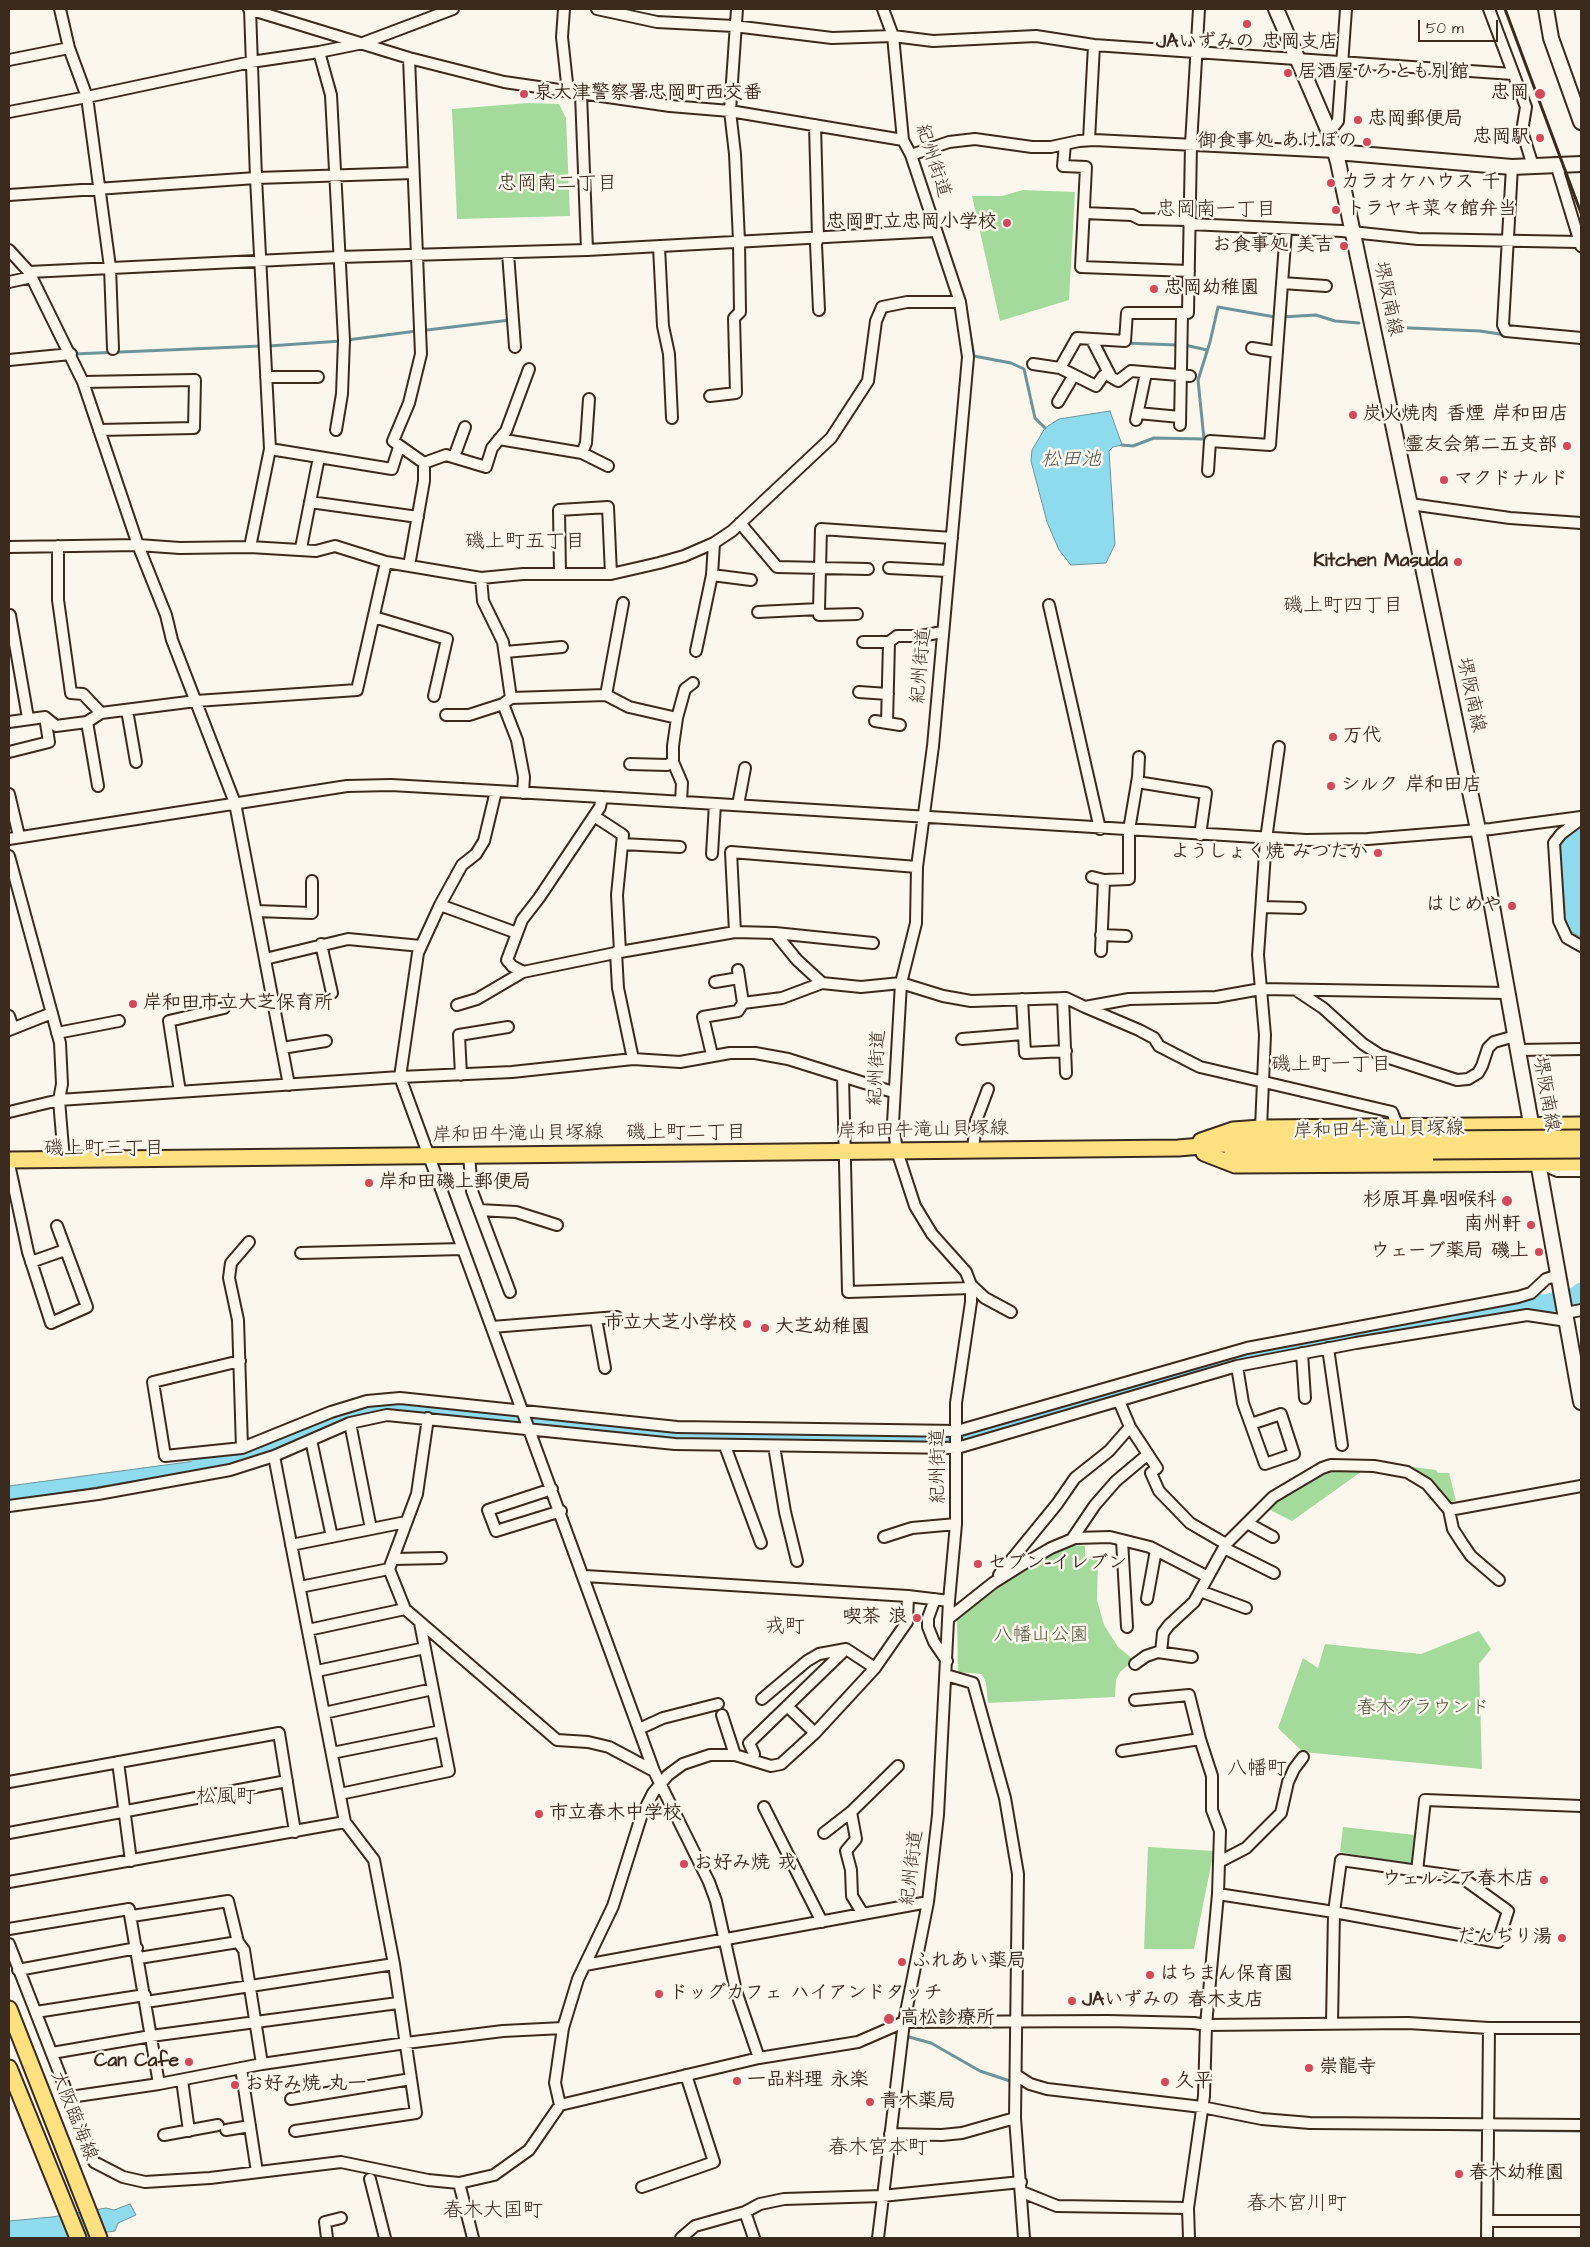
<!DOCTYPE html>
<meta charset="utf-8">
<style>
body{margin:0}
#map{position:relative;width:1590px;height:2247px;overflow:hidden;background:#fbf7ec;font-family:"Architects Daughter",sans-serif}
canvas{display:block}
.frame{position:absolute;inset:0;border:10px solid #3b2a1e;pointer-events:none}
.scale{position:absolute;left:1418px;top:20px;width:80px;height:22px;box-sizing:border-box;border:2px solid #3b2a1e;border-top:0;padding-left:6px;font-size:15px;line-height:18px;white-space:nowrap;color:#3b2a1e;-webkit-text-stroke:4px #fbf7ec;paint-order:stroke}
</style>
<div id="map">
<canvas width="1590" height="2247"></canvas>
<div class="frame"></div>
<div class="scale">50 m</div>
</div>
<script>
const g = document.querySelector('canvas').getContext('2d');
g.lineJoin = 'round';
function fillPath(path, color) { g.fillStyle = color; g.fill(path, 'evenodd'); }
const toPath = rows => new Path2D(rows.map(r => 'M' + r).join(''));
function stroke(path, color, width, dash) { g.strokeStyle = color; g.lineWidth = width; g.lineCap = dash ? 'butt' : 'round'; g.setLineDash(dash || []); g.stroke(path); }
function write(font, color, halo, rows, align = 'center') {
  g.font = font + ' "Architects Daughter","Klee One",sans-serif'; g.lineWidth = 5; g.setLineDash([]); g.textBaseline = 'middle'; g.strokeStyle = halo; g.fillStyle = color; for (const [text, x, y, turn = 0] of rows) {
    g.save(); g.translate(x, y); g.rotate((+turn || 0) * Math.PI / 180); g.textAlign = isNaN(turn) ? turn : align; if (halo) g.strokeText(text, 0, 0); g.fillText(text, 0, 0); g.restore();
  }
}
fillPath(toPath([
 [528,103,559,104,566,118,570,216,457,219,452,109],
 [1023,190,1075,192,1069,300,1000,321,972,196,1002,196],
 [1412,1467,1436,1470,1438,1473,1449,1473,1456,1501,1435,1504,1411,1477],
 [1333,1468,1365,1469,1292,1521,1266,1508,1274,1499],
 [1074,1545,1085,1546,1085,1559,1098,1559,1097,1600,1104,1625,1118,1647,1134,1660,1120,1672,1116,1680,1115,1697,988,1703,986,1683,982,1674,958,1672,957,1620,1007,1581,1027,1561,1066,1546],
 [1479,1631,1491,1649,1479,1664,1482,1769,1303,1752,1278,1728,1303,1658,1318,1668,1325,1644,1421,1654],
 [1343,1827,1415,1835,1414,1866,1340,1852],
 [1148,1847,1214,1851,1194,1949,1144,1949]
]), '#a5da9d');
const water = toPath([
 [1110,411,1122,445,1113,447,1109,451,1115,544,1106,563,1071,565,1059,550,1047,522,1031,461,1032,450,1045,428,1059,419,1110,411],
 [1581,826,1581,937,1567,930,1564,923,1560,852,1561,843,1581,826],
 [225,1457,227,1466,9,1501,9,1486,225,1457],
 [130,2204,136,2215,118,2223,115,2231,68,2238,9,2238,9,2221,52,2217,106,2208,114,2210,130,2204]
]);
fillPath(water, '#8edbee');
stroke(water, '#6d949b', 1);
stroke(toPath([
 [966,310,974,356,1011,363,1024,369,1035,418,1045,428],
 [1282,317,1316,315,1335,321,1359,323],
 [1387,327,1480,331,1506,335],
 [427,330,510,320],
 [347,340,417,331],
 [1125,343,1177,345],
 [1185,345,1207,350],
 [269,346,341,341],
 [74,354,261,346],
 [1122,445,1133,446,1154,438,1204,439,1198,380,1210,342,1218,307,1275,317],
 [909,2037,931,2043,980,2071,1010,2081],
 [1219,2115,1250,2122],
 [1301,2127,1482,2130],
 [1495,2130,1581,2131]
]), '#6d949b', 3);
stroke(toPath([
 [200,1466,219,1463,263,1448,335,1418,368,1409,402,1408,572,1427,703,1435,950,1441,966,1439,1256,1353,1531,1303,1545,1304,1577,1296,1581,1292]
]), '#8edbee', 19);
const street = toPath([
 [60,9,69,48,87,97,110,267,113,349],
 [249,9,409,58,504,82,670,106,730,111,903,140],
 [250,9,256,178,270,449,250,547],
 [564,9,562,37,568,92],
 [597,9,657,22,734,26,832,38,893,36,933,41,1036,36,1094,45,1513,74],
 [1489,9,1526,107,1522,131,1533,166],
 [319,52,331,95,344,340,342,394,336,430],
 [409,58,421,354,409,403,393,441,424,463,424,481,409,566],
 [9,60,69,48],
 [581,94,587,250],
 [9,112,87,97,251,62,319,52,363,43,453,9],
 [815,125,818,238,816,244,819,310],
 [1329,132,1338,121,1346,9],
 [1089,140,1094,45],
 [1065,144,1063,166,1086,167,1081,267,1189,271],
 [911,155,949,142,975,139,1032,147,1051,147,1079,141,1094,140,1336,152],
 [1556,164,1581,246],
 [1512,167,1503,325,1506,331,1581,338],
 [9,195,256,178,413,173],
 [1084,213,1132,215,1140,219,1189,220],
 [1189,224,1342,231,1418,239,1579,242],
 [659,247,663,326,669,354,672,418],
 [9,250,29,272,83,382,138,545,166,615,172,640,235,803,289,1085],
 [508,253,515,347],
 [29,272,339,257,587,250,936,231],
 [9,282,32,277],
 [1282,283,1326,286],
 [1092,340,1111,377,1118,381,1131,371,1190,376],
 [1252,348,1277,352],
 [9,360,71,354],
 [1033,364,1060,368],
 [1108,373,1103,376,1096,386,1060,368,1077,338,1125,341,1127,313,1182,313],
 [266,377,318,377],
 [83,382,195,380,194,428,99,430],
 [710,396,736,393,734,318,740,312,739,241,735,154,730,111,737,9],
 [1058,402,1074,375],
 [1138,413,1180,417],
 [1136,420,1146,373],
 [1180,425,1182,313,1188,313,1191,144,1199,9],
 [499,439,582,453,608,466],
 [270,449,392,469,399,447],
 [582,453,586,443,589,399],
 [454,457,465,427],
 [424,463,446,455,486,467,492,448,506,431,529,369],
 [1208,471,1210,441,1270,445,1286,230],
 [310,502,418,517],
 [1410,504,1510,518,1581,523],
 [740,523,777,567,868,569],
 [58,546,58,600,71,693,83,694,101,713],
 [9,547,138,545,180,548,250,547,316,551,335,546,386,562,481,578,523,574,611,574,659,563,684,556,714,543,732,531,831,438,868,381,876,321,882,307,907,302,960,302],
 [301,548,319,457],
 [889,568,948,571],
 [560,574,559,510,608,507,611,574],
 [712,575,751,580],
 [481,578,483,601,503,642,511,698],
 [1049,605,1100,829],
 [819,609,819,615,857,614],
 [758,612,819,609,821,529,952,538],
 [10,615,28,718],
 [374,617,447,639,434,696],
 [863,642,889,642],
 [696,651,712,575,714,543],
 [505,652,562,647],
 [859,692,888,694],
 [606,695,623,603],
 [503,704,517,740,524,777,523,793],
 [127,710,136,762],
 [446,715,469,715,503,704,511,698,606,695,629,707,677,718],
 [875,721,900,725],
 [9,722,45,717,56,726,87,722,101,713,196,701,357,690,386,562],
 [87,722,98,786],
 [887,723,889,642,897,636,921,636,942,632],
 [9,752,49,742,45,717],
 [630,764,667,765,673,762],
 [1137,782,1206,793,1200,835],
 [496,791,484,841,476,854,462,865,440,905,418,953,400,1077,654,1771,709,1882,716,1901,736,1991,759,2058],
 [9,794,19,836],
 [681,802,682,783,673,762,673,746,677,718,685,689,693,683],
 [738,805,745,768],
 [594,816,623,835,617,895,620,952],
 [1581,819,1561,834,1554,843,1559,921,1567,938,1581,946],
 [9,839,347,786,391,785,602,797,1306,840,1368,839,1491,829,1581,817],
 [622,844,680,847],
 [712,854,715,804],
 [9,856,60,1043,62,1084,59,1100,64,1160],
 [1092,877,1104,880],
 [440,905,517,933],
 [1262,907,1300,908],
 [256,911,312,913,312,881],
 [735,932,731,852,917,867],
 [775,933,873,943],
 [1101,935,1126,936],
 [321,944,332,993],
 [1101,951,1104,880,1129,879,1129,830,1138,777,1139,757],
 [616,952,618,988,633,1059],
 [265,959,348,939,421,946],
 [523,972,512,966,507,960,522,920,539,898,600,807,602,797],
 [715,982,739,978],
 [1296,990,1323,1008,1363,1044,1380,1055,1457,1080,1468,1079,1478,1073,1482,1066,1488,1048,1494,1042,1515,1036],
 [1063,998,1066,1073],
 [1022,999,1025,1053,1066,1051],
 [743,1003,782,998,822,983],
 [457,1005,477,999,523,972,620,952,735,932,775,933,797,960,822,983,861,987,901,983,943,996,971,1001,1066,998,1085,1007,1129,999,1216,997,1261,989,1507,993],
 [1085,1007,1139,1030,1154,1038,1159,1046,1200,1067,1392,1112,1398,1127],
 [9,1016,13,1028],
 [9,1030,52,1013],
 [57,1033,119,1021],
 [962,1039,1023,1034],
 [282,1048,326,1041],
 [1518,1050,1581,1049],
 [712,1055,703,1017,738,1011,743,1003,738,970],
 [461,1075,459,1035,508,1027],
 [843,1077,848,1292,971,1288],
 [180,1092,169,1021,224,1008],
 [9,1112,59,1100,400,1077,512,1072,633,1059,680,1062,730,1053,755,1053,788,1059,893,1092],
 [1261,1128,1265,1035,1258,955,1266,839,1279,747],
 [973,1150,976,1121,988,1089],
 [469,1155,472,1191,510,1292],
 [9,1164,28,1252,51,1323,87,1307,57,1226],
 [1546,1166,1557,1171,1581,1171],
 [479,1210,516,1212,557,1225],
 [301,1253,462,1249],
 [31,1262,65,1250],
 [971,1285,985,1298,1011,1312],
 [1566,1313,1581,1310],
 [596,1319,605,1368],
 [492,1327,617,1317],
 [1328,1348,1342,1445],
 [1302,1353,1305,1398],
 [240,1361,153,1382,165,1456,242,1448,331,1412,367,1401,400,1398,677,1427,957,1431,1247,1348,1518,1297,1531,1293,1546,1279,1559,1275],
 [1237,1366,1243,1403,1265,1464,1294,1454,1281,1414,1251,1424],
 [1119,1401,1130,1427,1157,1468,1151,1473,1159,1491,1190,1523,1226,1544],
 [428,1418,417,1494,389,1569,405,1609,557,1740,588,1742,609,1747,654,1771],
 [350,1423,371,1529],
 [311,1440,332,1537],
 [725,1446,761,1543],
 [774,1446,785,1512,797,1561],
 [242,1448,238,1320,229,1278,231,1263,249,1242],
 [274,1456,345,1822,374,1860,394,1964,416,2113,295,2131],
 [552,1489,488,1510,496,1531,561,1511],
 [9,1506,98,1494,230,1470,274,1456,350,1423,387,1415,675,1444,957,1448,1237,1366,1356,1343,1527,1315,1567,1321],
 [1449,1510,1453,1529,1462,1543,1471,1556,1499,1580],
 [1247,1523,1273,1537],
 [884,1537,912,1528,956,1524],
 [1072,1539,1095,1505,1116,1481,1147,1455],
 [1122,1540,1127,1627],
 [291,1545,406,1522],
 [1224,1548,1274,1573],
 [393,1559,441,1558],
 [999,1575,1057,1504,1075,1478,1109,1451,1130,1427],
 [585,1576,908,1596,949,1601],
 [300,1587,389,1569],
 [1200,1591,1246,1608],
 [935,1599,928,1618,928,1627,934,1642,947,1661],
 [1147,1599,1156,1550],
 [949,1618,993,1583,1020,1566,1051,1548,1075,1538,1110,1537,1150,1547,1208,1577],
 [308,1630,405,1609],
 [1161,1652,1163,1633,1169,1625,1194,1602,1226,1544,1273,1497,1322,1468,1331,1465,1374,1466,1407,1472,1427,1484,1449,1510,1581,1486],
 [1135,1664,1146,1656,1158,1652,1192,1657],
 [317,1671,425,1648],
 [946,1675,973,1683,1005,1798,1018,1874,1015,2118,1024,2238],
 [762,1699,807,1661,819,1654,846,1649,875,1668],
 [1135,1700,1189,1695,1200,1739,1212,1776,1212,1810,1220,1831,1218,1894,1206,2025,1204,2096,1188,2208,1189,2238],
 [787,1706,815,1733],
 [324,1713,433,1689],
 [722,1715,735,1755],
 [639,1729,663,1718,718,1704],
 [1122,1751,1200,1739],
 [332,1753,441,1731],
 [753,1760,754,1754,749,1743,846,1649],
 [118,1762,131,1861],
 [9,1782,279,1733,295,1832],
 [340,1794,449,1771,420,1623],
 [764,1807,822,1922],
 [851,1812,856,1839,846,1851,851,1870,852,1896,863,1914],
 [9,1833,287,1781],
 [824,1833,851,1812,898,1766],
 [1219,1862,1246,1848,1281,1813,1288,1782,1294,1769,1303,1757],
 [1417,1871,1425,1800,1581,1806],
 [9,1882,345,1822],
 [1218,1894,1334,1912,1498,1942,1508,1911,1461,1877,1341,1860,1334,1912,1332,2023],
 [132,1916,228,1901,238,1942,244,1950,262,2064],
 [9,1929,129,1909,159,2084],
 [9,1944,94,2162,123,2177,145,2182,210,2178,341,2162,428,2180,459,2183,494,2175,529,2150,560,2105,555,2083,563,2028,578,1979,613,1906,641,1817,653,1793,668,1775,683,1764,710,1755,735,1755,771,1766,781,1764,815,1733,875,1668,907,1622,908,1596],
 [139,1958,238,1942],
 [585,1965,928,1902],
 [18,1970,137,1948],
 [146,2002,394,1964],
 [36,2012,145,1995],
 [52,2053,151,2036,398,2003],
 [241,2068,257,2172],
 [1016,2075,1030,2084,1047,2089,1202,2107,1262,2119,1310,2123,1581,2125],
 [182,2080,189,2131],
 [70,2097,159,2084,262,2064,406,2043,503,2031,563,2028],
 [291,2099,411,2079],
 [560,2105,759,2058,858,2042,904,2022,1108,2021,1194,2023,1206,2025,1408,2023,1489,2028,1581,2028],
 [226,2130,250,2126],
 [890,2134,942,2135,962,2133,1015,2118],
 [164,2135,218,2125],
 [370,2179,385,2238],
 [459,2183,473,2238],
 [642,2187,714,2162,686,2075],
 [1022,2192,1057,2206,1188,2208],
 [745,2212,754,2238],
 [1487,2221,1581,2221],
 [327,2238,325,2222,341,2218],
 [681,2238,695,2226,745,2212,760,2204,784,2199,882,2196,1021,2182],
 [878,2238,904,2022,928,1902,938,1815,949,1601,956,1524,956,1403,971,1302,971,1285,966,1272,932,1234,915,1206,897,1151,893,1123,901,983,916,923,917,867,933,746,968,357,960,302,911,155,903,140,893,36,883,9],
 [1487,2238,1489,2028]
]);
const secondary = toPath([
 [1276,9,1329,132,1338,162,1480,839,1581,1402],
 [1546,9,1551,38,1581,122],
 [1336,152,1512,167,1581,164]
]);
const primary = toPath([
 [1201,1141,1233,1130,1261,1128,1581,1125],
 [1204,1153,1235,1165,1581,1163],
 [1232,1153,1433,1151],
 [9,1160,1178,1148,1271,1140,1433,1139],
 [9,2009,99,2238],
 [9,2068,78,2238]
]);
stroke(street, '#3b2a1e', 14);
stroke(secondary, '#3b2a1e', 18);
stroke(primary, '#3b2a1e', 19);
stroke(street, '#fbf7ec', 10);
stroke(secondary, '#fbf7ec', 14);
stroke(primary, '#fde080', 15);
stroke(toPath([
 [1505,9,1581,213]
]), '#3b2a1e', 3);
const primaryBridge = toPath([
 [1433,1139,1581,1138],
 [1433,1151,1581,1150]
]);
stroke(primaryBridge, '#3b2a1e', 19, []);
stroke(primaryBridge, '#fde080', 15);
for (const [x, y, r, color] of [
 [1247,24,5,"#d1495b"],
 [1288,73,5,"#d1495b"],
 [524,94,5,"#d1495b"],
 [1540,94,6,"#d1495b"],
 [1358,120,5,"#d1495b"],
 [1540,138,5,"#d1495b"],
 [1367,142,5,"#d1495b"],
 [1331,183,5,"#d1495b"],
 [1336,210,5,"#d1495b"],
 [1007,223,5,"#d1495b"],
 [1344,246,5,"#d1495b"],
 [1154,289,5,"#d1495b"],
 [1353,415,5,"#d1495b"],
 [1567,446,5,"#d1495b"],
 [1444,480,5,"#d1495b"],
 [1458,562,5,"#d1495b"],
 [1333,737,5,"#d1495b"],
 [1331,786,5,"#d1495b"],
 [1378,853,5,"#d1495b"],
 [1512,906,5,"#d1495b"],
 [133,1004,5,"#d1495b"],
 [369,1183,5,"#d1495b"],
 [1507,1201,6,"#d1495b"],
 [1531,1225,5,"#d1495b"],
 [1539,1252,5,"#d1495b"],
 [747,1324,5,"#d1495b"],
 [765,1328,5,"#d1495b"],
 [978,1564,5,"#d1495b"],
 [917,1618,5,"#d1495b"],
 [539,1814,5,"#d1495b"],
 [684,1864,5,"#d1495b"],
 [1544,1880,5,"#d1495b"],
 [1562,1938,5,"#d1495b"],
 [902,1962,5,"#d1495b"],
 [1150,1975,5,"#d1495b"],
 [659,1994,5,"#d1495b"],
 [1072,2001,5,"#d1495b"],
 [889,2019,6,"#d1495b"],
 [189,2062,5,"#d1495b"],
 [1309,2068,5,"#d1495b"],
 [737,2081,5,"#d1495b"],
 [1165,2082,5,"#d1495b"],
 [235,2085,5,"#d1495b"],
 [870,2102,5,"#d1495b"],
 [1459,2174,5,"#d1495b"]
]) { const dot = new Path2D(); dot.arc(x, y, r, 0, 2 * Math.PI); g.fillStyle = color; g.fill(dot); stroke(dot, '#fbf7ec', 2); }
write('bold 19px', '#3b2a1e', '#fbf7ec', [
 ["JAいずみの 忠岡支店",1247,43,"center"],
 ["居酒屋ひろとも別館",1298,73],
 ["泉大津警察署忠岡町西交番",534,94],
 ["忠岡",1529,94,"right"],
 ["忠岡郵便局",1368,120],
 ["忠岡駅",1530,138,"right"],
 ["御食事処 あけぼの",1357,142,"right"],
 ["カラオケハウス 千",1341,183],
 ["トラヤキ菜々館弁当",1346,210],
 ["忠岡町立忠岡小学校",997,223,"right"],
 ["お食事処 美吉",1334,246,"right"],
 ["忠岡幼稚園",1164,289],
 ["炭火焼肉 香煙 岸和田店",1363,415],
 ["霊友会第二五支部",1557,446,"right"],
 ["マクドナルド",1454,480],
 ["Kitchen Masuda",1448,562,"right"],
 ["万代",1343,737],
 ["シルク 岸和田店",1341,786],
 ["ようしょく焼 みつたか",1368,853,"right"],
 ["はじめや",1502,906,"right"],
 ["岸和田市立大芝保育所",143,1004],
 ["岸和田磯上郵便局",379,1183],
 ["杉原耳鼻咽喉科",1496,1201,"right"],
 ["南州軒",1521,1225,"right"],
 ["ウェーブ薬局 磯上",1529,1252,"right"],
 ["市立大芝小学校",737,1324,"right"],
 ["大芝幼稚園",775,1328],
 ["セブン-イレブン",988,1564],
 ["喫茶 浪",907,1618,"right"],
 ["市立春木中学校",549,1814],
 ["お好み焼 戎",694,1864],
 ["ウェルシア春木店",1534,1880,"right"],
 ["だんぢり湯",1552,1938,"right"],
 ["ふれあい薬局",912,1962],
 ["はちまん保育園",1160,1975],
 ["ドッグカフェ ハイアンドタッチ",669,1994],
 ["JAいずみの 春木支店",1082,2001],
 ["高松診療所",900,2019],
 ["Can Cafe",179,2062,"right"],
 ["崇龍寺",1319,2068],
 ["一品料理 永楽",747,2081],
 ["久平",1175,2082],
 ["お好み焼 丸一",245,2085],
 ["青木薬局",880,2102],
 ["春木幼稚園",1469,2174]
], 'left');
write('19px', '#3b2a1e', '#fbf7ec', [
 ["紀州街道",932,161,72],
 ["堺阪南線",1387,299,78],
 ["紀州街道",922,666,-85],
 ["堺阪南線",1470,695,78],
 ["紀州街道",878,1068,-87],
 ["堺阪南線",1545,1094,80],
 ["岸和田牛滝山貝塚線",923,1131,-1],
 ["岸和田牛滝山貝塚線",1379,1131,-1],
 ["岸和田牛滝山貝塚線",518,1135,-1],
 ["紀州街道",939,1466,-90],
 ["紀州街道",913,1868,-83],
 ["大阪臨海線",73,2116,68]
]);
write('19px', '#56563e', '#fbf7ec', [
 ["八幡山公園",1041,1636],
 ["春木グラウンド",1423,1709]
]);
write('20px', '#3b2a1e', '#fbf7ec', [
 ["忠岡南二丁目",557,185],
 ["忠岡南一丁目",1216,211],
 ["磯上町五丁目",525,543],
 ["磯上町四丁目",1343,607],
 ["磯上町一丁目",1331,1066],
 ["磯上町二丁目",686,1134],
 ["磯上町三丁目",104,1150],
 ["戎町",785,1628],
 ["八幡町",1257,1770],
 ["松風町",226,1798],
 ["春木宮本町",878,2149],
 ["春木宮川町",1297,2205],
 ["春木大国町",493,2212]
]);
write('italic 20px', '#505652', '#fbf7ec', [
 ["松田池",1071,461]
]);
</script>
